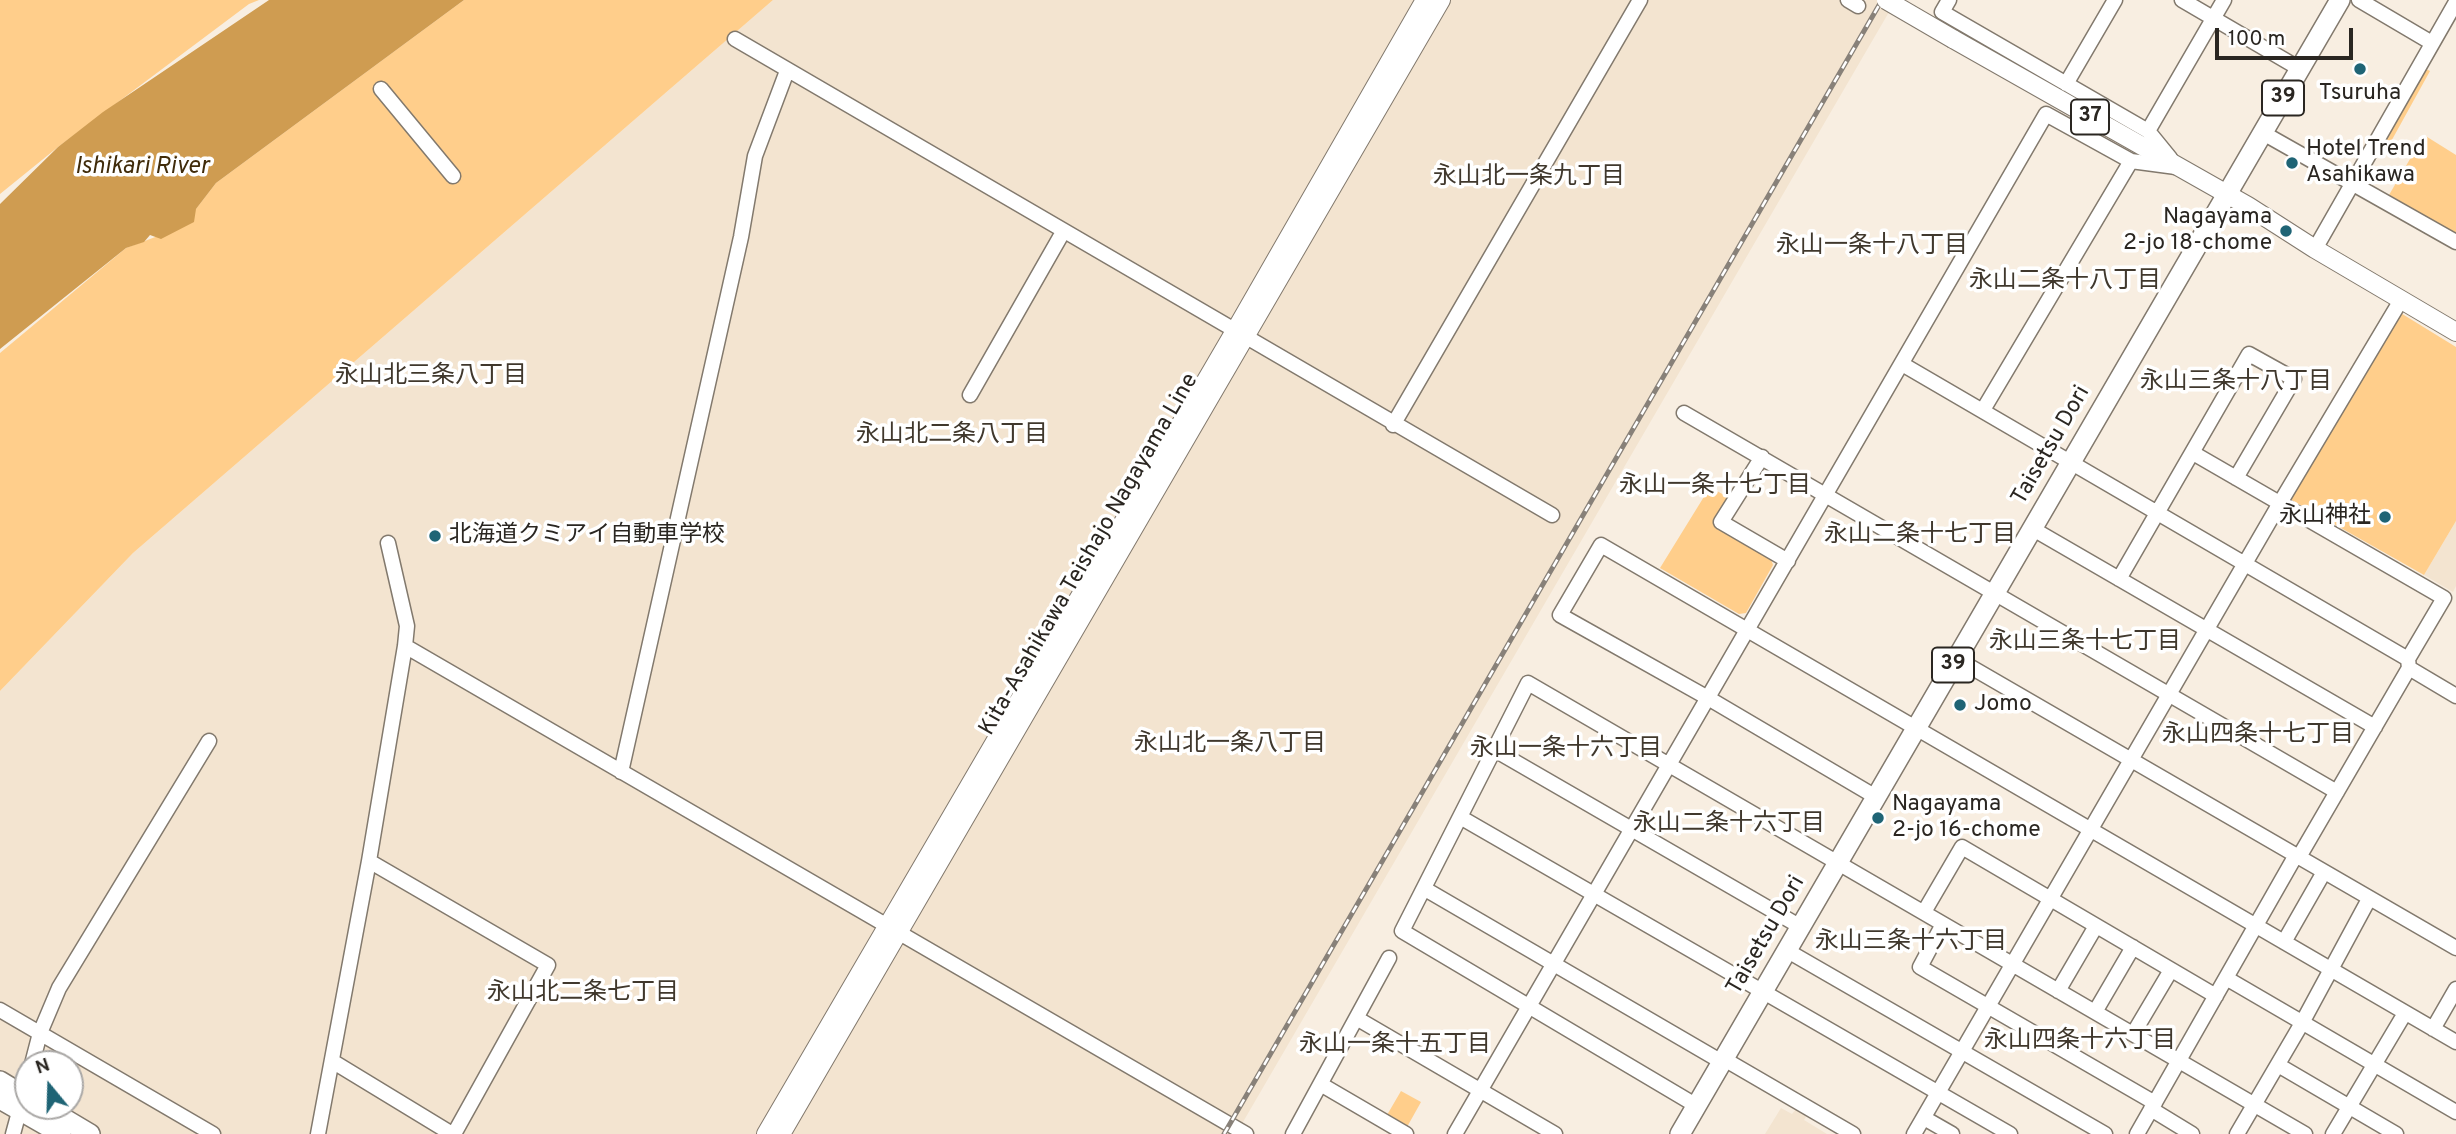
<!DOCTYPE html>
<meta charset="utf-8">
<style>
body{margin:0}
#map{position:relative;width:2456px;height:1134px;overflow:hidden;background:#f8eee1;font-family:Overpass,sans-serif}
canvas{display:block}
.north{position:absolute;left:14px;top:1050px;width:70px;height:70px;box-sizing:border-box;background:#fff;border:2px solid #aaa8a6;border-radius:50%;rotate:341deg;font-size:19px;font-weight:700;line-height:28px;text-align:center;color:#2a2621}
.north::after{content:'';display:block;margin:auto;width:24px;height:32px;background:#1f6475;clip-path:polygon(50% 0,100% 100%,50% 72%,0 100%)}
.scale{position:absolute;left:2215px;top:28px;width:138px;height:32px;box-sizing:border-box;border:4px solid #2a2621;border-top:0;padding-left:9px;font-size:21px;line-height:24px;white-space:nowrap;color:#2a2621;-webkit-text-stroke:5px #fff;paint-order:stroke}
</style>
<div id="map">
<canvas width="2456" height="1134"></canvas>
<div class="north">N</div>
<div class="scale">100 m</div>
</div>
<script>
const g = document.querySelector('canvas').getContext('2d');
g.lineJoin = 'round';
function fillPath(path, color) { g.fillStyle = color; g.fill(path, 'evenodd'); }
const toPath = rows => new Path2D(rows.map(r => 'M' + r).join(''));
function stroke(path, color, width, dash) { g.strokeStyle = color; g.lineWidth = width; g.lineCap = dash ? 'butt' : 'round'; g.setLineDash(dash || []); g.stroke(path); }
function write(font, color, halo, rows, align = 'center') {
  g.font = font + ' Overpass,"Noto Sans JP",sans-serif'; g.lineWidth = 7; g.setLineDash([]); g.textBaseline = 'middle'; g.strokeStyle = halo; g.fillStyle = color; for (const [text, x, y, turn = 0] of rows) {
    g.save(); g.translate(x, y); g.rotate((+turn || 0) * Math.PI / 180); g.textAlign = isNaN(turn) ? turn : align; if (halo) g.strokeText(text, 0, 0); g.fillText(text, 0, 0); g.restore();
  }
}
fillPath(toPath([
 [773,0,1843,0,1860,10,1866,0,1896,0,1236,1134,0,1134,0,691,133,553],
 [28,1064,70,1064,70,1106,28,1106],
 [2456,521,2456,586,2453,592,2424,575],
 [1781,1108,1792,1114,1796,1109,1807,1115,1804,1120,1827,1134,1765,1134]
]), '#f3e4d0');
fillPath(toPath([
 [0,0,259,0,249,4,58,147,0,194],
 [464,0,773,0,133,553,0,691,0,353,126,248,182,227,216,183],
 [2422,67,2430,71,2383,156,2373,150],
 [2424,135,2456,155,2456,234,2389,195],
 [2399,312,2456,347,2456,521,2424,575,2288,498],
 [1710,487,1731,499,1714,526,1771,559,1773,565,1746,613,1739,614,1660,568],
 [1401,1091,1421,1102,1407,1127,1387,1115]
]), '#ffce8b');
fillPath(toPath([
 [269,0,464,0,216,183,196,209,194,222,161,239,150,235,144,242,126,248,0,349,0,204,58,147,103,112]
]), '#cf9c51');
const minor = toPath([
 [1848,0,1858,6],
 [1949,0,1942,12,2148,131,2170,158],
 [2182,0,2300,69],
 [2359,0,2432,43],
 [735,39,1552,515],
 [2066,84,2115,0],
 [381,89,453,176],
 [2148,131,2224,0],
 [2263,133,2456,242],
 [2315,249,2456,2],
 [1902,364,2408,659],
 [970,395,1063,232],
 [1983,410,2131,161,2176,167],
 [1684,413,2337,792],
 [1393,425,1640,0],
 [2193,453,2444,598,2408,659,2409,668,2299,857],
 [1762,457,1721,522,1788,561],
 [2033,529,2375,727],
 [2119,579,2249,354,2294,379,2236,478],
 [405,646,1246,1134],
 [1957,659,2456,948],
 [2409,668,2456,696],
 [1493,749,1801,927],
 [621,772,741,237,755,156,787,71],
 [1876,797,1708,698,1560,615,1601,545,2456,1042],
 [1460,817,2010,1134],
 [369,861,548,965,454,1134],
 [1425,889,1722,1062],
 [1924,912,1962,847,2216,996],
 [1943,924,1920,967,2155,1103],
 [2284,942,2324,872],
 [1786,950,2105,1134],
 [2226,978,2456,1112],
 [2058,991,2096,926],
 [0,1010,213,1134],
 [2095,1012,2133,947],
 [1358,1019,1555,1134],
 [2433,1029,2456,989],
 [2133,1034,2171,970],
 [1724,1059,1853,1134],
 [332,1061,452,1134],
 [32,1064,40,1033,59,988,209,741],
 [2278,1065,2396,1134],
 [1322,1085,1406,1134],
 [1697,1106,1402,931,1528,683,2305,1134],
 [2151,1109,2192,1134],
 [1924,1118,1952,1134],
 [13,1134,28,1079],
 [318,1134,369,861,405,646,407,626,388,543],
 [1293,1134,1389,958],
 [1455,1134,2046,114,2131,161],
 [1914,1134,2280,503,2401,300],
 [2137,1134,2296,855],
 [2237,1134,2302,1023,2369,899],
 [2333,1134,2405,1013]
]);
const major = toPath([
 [1953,39,2248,206,2315,249,2456,332],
 [766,1134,1235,331,1425,0],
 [781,1134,1441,0]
]);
const highway = toPath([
 [0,1081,28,1098],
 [0,1099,61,1134],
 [43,1106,90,1134],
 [1680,1134,2340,0]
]);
stroke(minor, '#82796d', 17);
stroke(major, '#82796d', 20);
stroke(highway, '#82796d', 22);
stroke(minor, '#fff', 14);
stroke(major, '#fff', 18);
stroke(highway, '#fff', 19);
const rail = toPath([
 [1224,1134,1882,0]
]);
stroke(rail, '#888179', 5);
stroke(rail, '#fff', 2.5, [8]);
const majorBridge = toPath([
 [1886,0,1953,39]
]);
stroke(majorBridge, '#82796d', 20, []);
stroke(majorBridge, '#fff', 18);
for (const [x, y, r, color] of [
 [2360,69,7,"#1f6475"],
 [2292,163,7,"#1f6475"],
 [2286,231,7,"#1f6475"],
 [2385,517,7,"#1f6475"],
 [435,536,7,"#1f6475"],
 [1960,705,7,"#1f6475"],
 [1878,818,7,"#1f6475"]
]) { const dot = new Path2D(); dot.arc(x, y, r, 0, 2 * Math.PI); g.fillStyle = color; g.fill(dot); stroke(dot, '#fff', 2.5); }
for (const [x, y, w] of [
 [2283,98,42],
 [2090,117,38],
 [1953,665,42]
]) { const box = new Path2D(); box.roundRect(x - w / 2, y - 17.5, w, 35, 5); g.fillStyle = '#fff'; g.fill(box); stroke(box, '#2a2621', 2); }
write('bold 21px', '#2a2621', null, [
 ["39",2283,98],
 ["37",2090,117],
 ["39",1953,665]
]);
write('23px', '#2a2621', '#fff', [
 ["Tsuruha",2360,94,"center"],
 ["Hotel Trend",2306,150],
 ["Asahikawa",2306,176],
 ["Nagayama",2272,218,"right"],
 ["2-jo 18-chome",2272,244,"right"],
 ["永山神社",2371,517,"right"],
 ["北海道クミアイ自動車学校",449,536],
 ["Jomo",1974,705],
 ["Nagayama",1892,805],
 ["2-jo 16-chome",1892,831]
], 'left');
write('23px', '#2a2621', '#fff', [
 ["Taisetsu Dori",2052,446,-60],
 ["Kita-Asahikawa Teishajo Nagayama Line",1090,555,-60],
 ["Taisetsu Dori",1767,936,-60]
]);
write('italic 24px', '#402b0a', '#fff', [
 ["Ishikari River",142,168]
]);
write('24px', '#40382d', '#fff', [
 ["永山北一条九丁目",1529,178],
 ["永山一条十八丁目",1872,247],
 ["永山二条十八丁目",2065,282],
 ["永山北三条八丁目",431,377],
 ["永山三条十八丁目",2236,383],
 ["永山北二条八丁目",952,436],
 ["永山一条十七丁目",1715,487],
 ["永山二条十七丁目",1920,536],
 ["永山三条十七丁目",2085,643],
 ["永山四条十七丁目",2258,736],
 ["永山北一条八丁目",1230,745],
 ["永山一条十六丁目",1566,750],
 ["永山二条十六丁目",1729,825],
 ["永山三条十六丁目",1911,943],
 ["永山北二条七丁目",583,994],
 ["永山四条十六丁目",2080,1042],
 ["永山一条十五丁目",1395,1046]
]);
</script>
